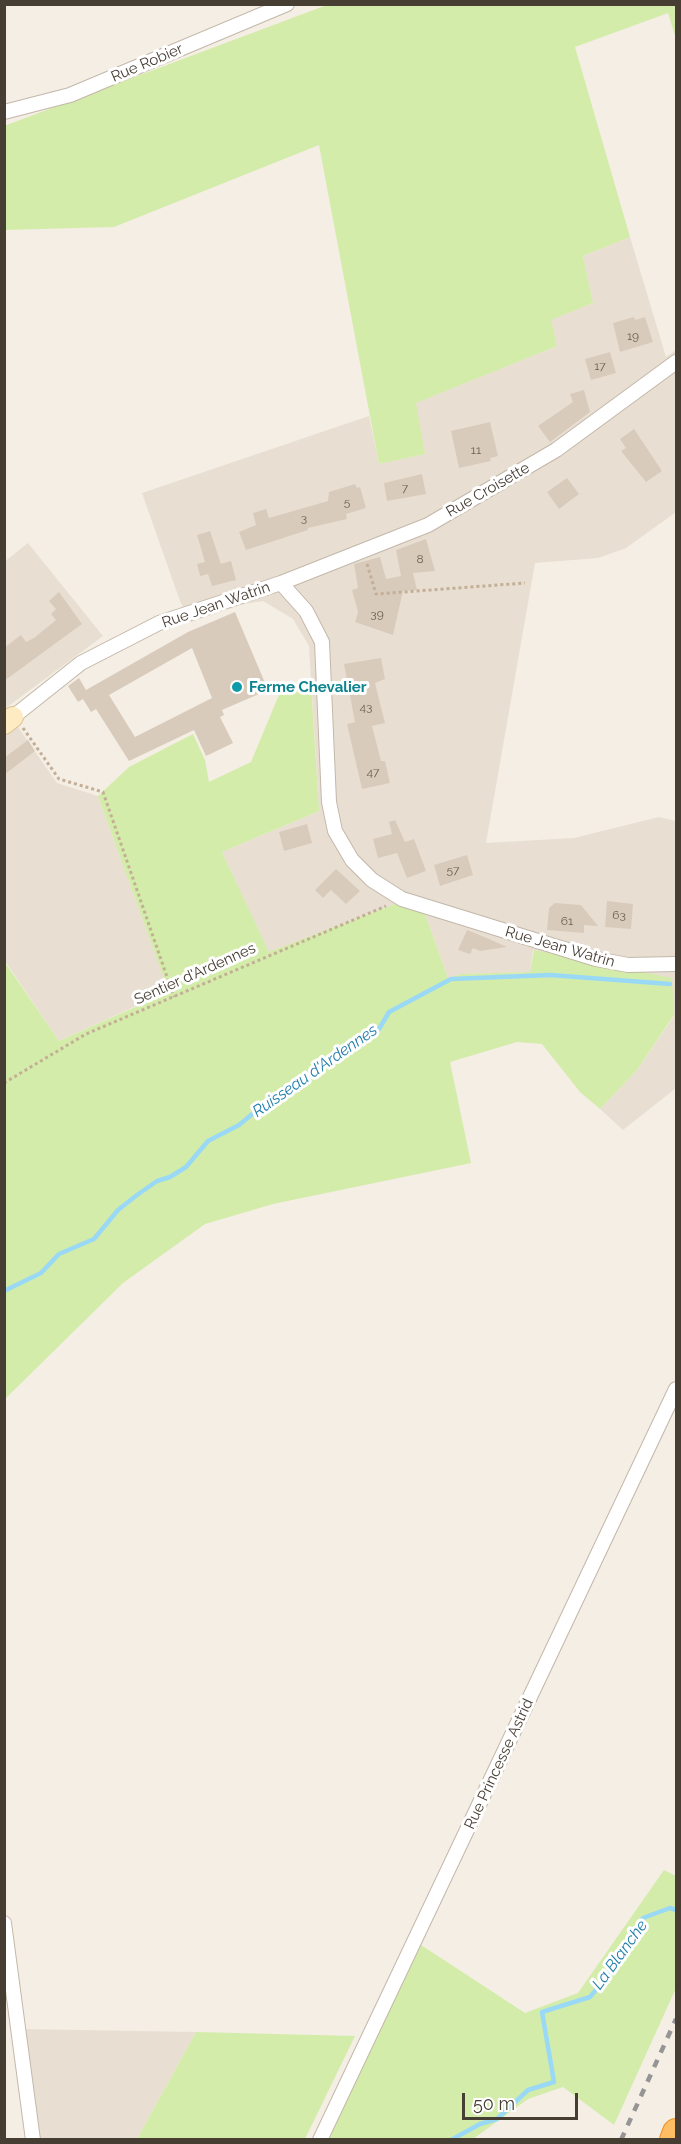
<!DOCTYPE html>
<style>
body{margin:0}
#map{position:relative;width:681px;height:2144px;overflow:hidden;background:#f4eee4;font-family:Raleway,sans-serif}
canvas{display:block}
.frame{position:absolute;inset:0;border:6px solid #463d33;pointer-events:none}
.scale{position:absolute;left:462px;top:2093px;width:116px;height:27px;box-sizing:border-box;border:3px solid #463d33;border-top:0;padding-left:8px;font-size:18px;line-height:21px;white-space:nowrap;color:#463d33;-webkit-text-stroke:4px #fff;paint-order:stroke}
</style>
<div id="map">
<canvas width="681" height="2144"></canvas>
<div class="frame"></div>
<div class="scale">50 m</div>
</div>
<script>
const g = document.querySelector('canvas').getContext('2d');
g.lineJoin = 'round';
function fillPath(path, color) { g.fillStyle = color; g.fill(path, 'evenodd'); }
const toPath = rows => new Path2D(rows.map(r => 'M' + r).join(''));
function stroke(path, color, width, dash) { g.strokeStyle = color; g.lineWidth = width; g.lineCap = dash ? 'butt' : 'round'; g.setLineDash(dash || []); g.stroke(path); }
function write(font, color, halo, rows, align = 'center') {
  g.font = font + ' Raleway,sans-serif'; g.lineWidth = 6; g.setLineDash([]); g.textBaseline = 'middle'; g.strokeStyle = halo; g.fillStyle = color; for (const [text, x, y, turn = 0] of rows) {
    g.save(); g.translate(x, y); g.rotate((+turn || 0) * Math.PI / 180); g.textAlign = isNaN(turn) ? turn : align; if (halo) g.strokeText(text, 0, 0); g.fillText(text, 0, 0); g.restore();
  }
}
fillPath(toPath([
 [630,237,666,357,676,350,676,512,626,548,598,558,535,563,486,843,574,838,659,817,676,821,676,1088,623,1130,600,1109,637,1070,674,1016,533,950,530,972,462,974,448,978,425,914,395,904,269,953,222,852,319,811,309,646,293,619,263,601,244,604,191,622,180,601,142,493,369,416,379,464,424,454,415,403,557,346,550,320,593,303,583,256],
 [28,543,103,636,7,707,18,727,57,783,98,796,169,991,59,1041,5,961,4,562],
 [21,2029,196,2032,137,2139,36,2140]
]), '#e8dfd2');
fillPath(toPath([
 [327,5,676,5,676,39,668,13,575,47,630,237,583,256,593,303,551,320,557,346,416,403,425,454,379,464,319,145,114,227,5,230,4,126],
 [311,683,319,811,222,852,269,952,395,904,425,914,448,978,462,974,530,972,534,950,672,978,674,1015,637,1070,600,1109,580,1092,542,1044,517,1042,450,1062,471,1163,273,1204,205,1224,123,1283,5,1399,4,961,59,1041,169,992,98,796,129,767,193,734,205,760,209,782,251,762,281,690],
 [664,1870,676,1876,676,1988,614,2125,563,2087,528,2099,473,2139,327,2140,421,1945,525,2013,578,1993],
 [196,2032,355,2036,305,2139,137,2139]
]), '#d4eca9');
stroke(toPath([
 [4,1291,41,1273,59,1254,94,1239,118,1210,137,1195,157,1181,170,1177,186,1167,208,1141,239,1125,280,1091,379,1029,389,1012,451,979,550,975,670,984],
 [451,2140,480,2124,497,2119,528,2090,554,2082,542,2012,590,1997,610,1973,643,1918,670,1908,676,1910]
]), '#9ad9f6', 4.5);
fillPath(toPath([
 [634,317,635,320,645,317,653,342,620,352,613,323],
 [610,352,616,373,591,380,585,359],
 [584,390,590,412,550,442,538,426,573,402,570,394],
 [490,422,498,456,490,458,491,461,459,468,451,431],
 [634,429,662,471,646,482,621,451,626,448,620,439],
 [422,474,426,494,387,501,384,483],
 [567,478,579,494,559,509,547,492],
 [355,484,357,488,360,487,366,508,346,514,347,519,308,528,308,530,246,550,239,532,256,525,253,513,266,509,269,518,328,501,329,492],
 [210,531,221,564,231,561,236,580,212,586,208,574,200,576,197,564,205,562,197,535],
 [426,539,435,571,413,573,417,590,403,591,393,635,355,622,358,612,352,590,358,588,354,564,380,557,386,579,401,576,396,550],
 [59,592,82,624,4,681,4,648,21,635,26,642,34,638,56,620,51,614,56,609,49,601],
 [235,612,268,690,222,710,224,715,220,717,233,743,206,756,194,730,129,761,96,709,91,712,83,699,78,702,68,686,79,678,86,690,188,632],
 [192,648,212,698,135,737,109,695],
 [381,658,385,679,375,683,385,723,372,726,381,761,385,761,390,783,362,789,347,724,355,722,344,664],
 [28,740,35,751,4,775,4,758],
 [395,820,405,842,414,839,426,871,407,878,397,853,378,858,373,839,392,834,389,822],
 [307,824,312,843,284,851,279,832],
 [467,855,473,875,440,886,434,865],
 [336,869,360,891,346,904,331,890,323,898,315,890],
 [607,901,633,904,631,929,605,927],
 [555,903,581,905,598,926,584,925,584,933,547,930,549,908],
 [467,930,487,938,507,947,480,951,473,948,470,954,458,950]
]), '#d9cbbc');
const street = toPath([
 [4,112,70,95,287,4],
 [281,583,306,611,322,642,329,802,335,831,352,860,372,880,402,899,596,959,628,965,676,964],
 [13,717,81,663,159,623,281,583,428,525,556,450,676,362],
 [4,1923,33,2140],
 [320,2140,676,1389]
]);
const secondary = toPath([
 [4,724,13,717]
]);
const highway = toPath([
 [673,2140,676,2132]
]);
stroke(street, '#c3b7a9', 16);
stroke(secondary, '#dbc191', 22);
stroke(highway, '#eb9127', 28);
stroke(toPath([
 [367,564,376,594,525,583],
 [23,728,59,779,103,792,174,997],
 [4,1083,86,1034,386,906]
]), '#c3af96', 3, [3, 3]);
stroke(street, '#fff', 14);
stroke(secondary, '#ffebc3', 20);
stroke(highway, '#ffbd64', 26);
stroke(toPath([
 [621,2140,676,2019]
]), '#959595', 4.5, [8, 8]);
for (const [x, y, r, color] of [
 [237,687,6,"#0f9aa8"]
]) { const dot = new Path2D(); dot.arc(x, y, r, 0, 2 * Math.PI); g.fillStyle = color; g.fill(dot); stroke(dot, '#fff', 2); }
write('12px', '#6b6055', null, [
 ["19",633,336],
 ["17",600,366],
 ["11",476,450],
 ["7",405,488],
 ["5",347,502],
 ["3",304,518],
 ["8",420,559],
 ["39",377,614],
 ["43",366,707],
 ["47",373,772],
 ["57",453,870],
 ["63",619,915],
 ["61",567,921]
]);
write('15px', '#463d33', '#fff', [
 ["Rue Robier",147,63,-23],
 ["Rue Croisette",488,490,-30],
 ["Rue Jean Watrin",216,605,-19],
 ["Rue Jean Watrin",560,947,16],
 ["Sentier d'Ardennes",195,974,-24],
 ["Rue Princesse Astrid",499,1764,-65]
]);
write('bold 15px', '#0d838f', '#fff', [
 ["Ferme Chevalier",249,687]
], 'left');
write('italic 16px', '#217dab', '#fff', [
 ["Ruisseau d'Ardennes",315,1071,-35],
 ["La Blanche",620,1955,-54]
]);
</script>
